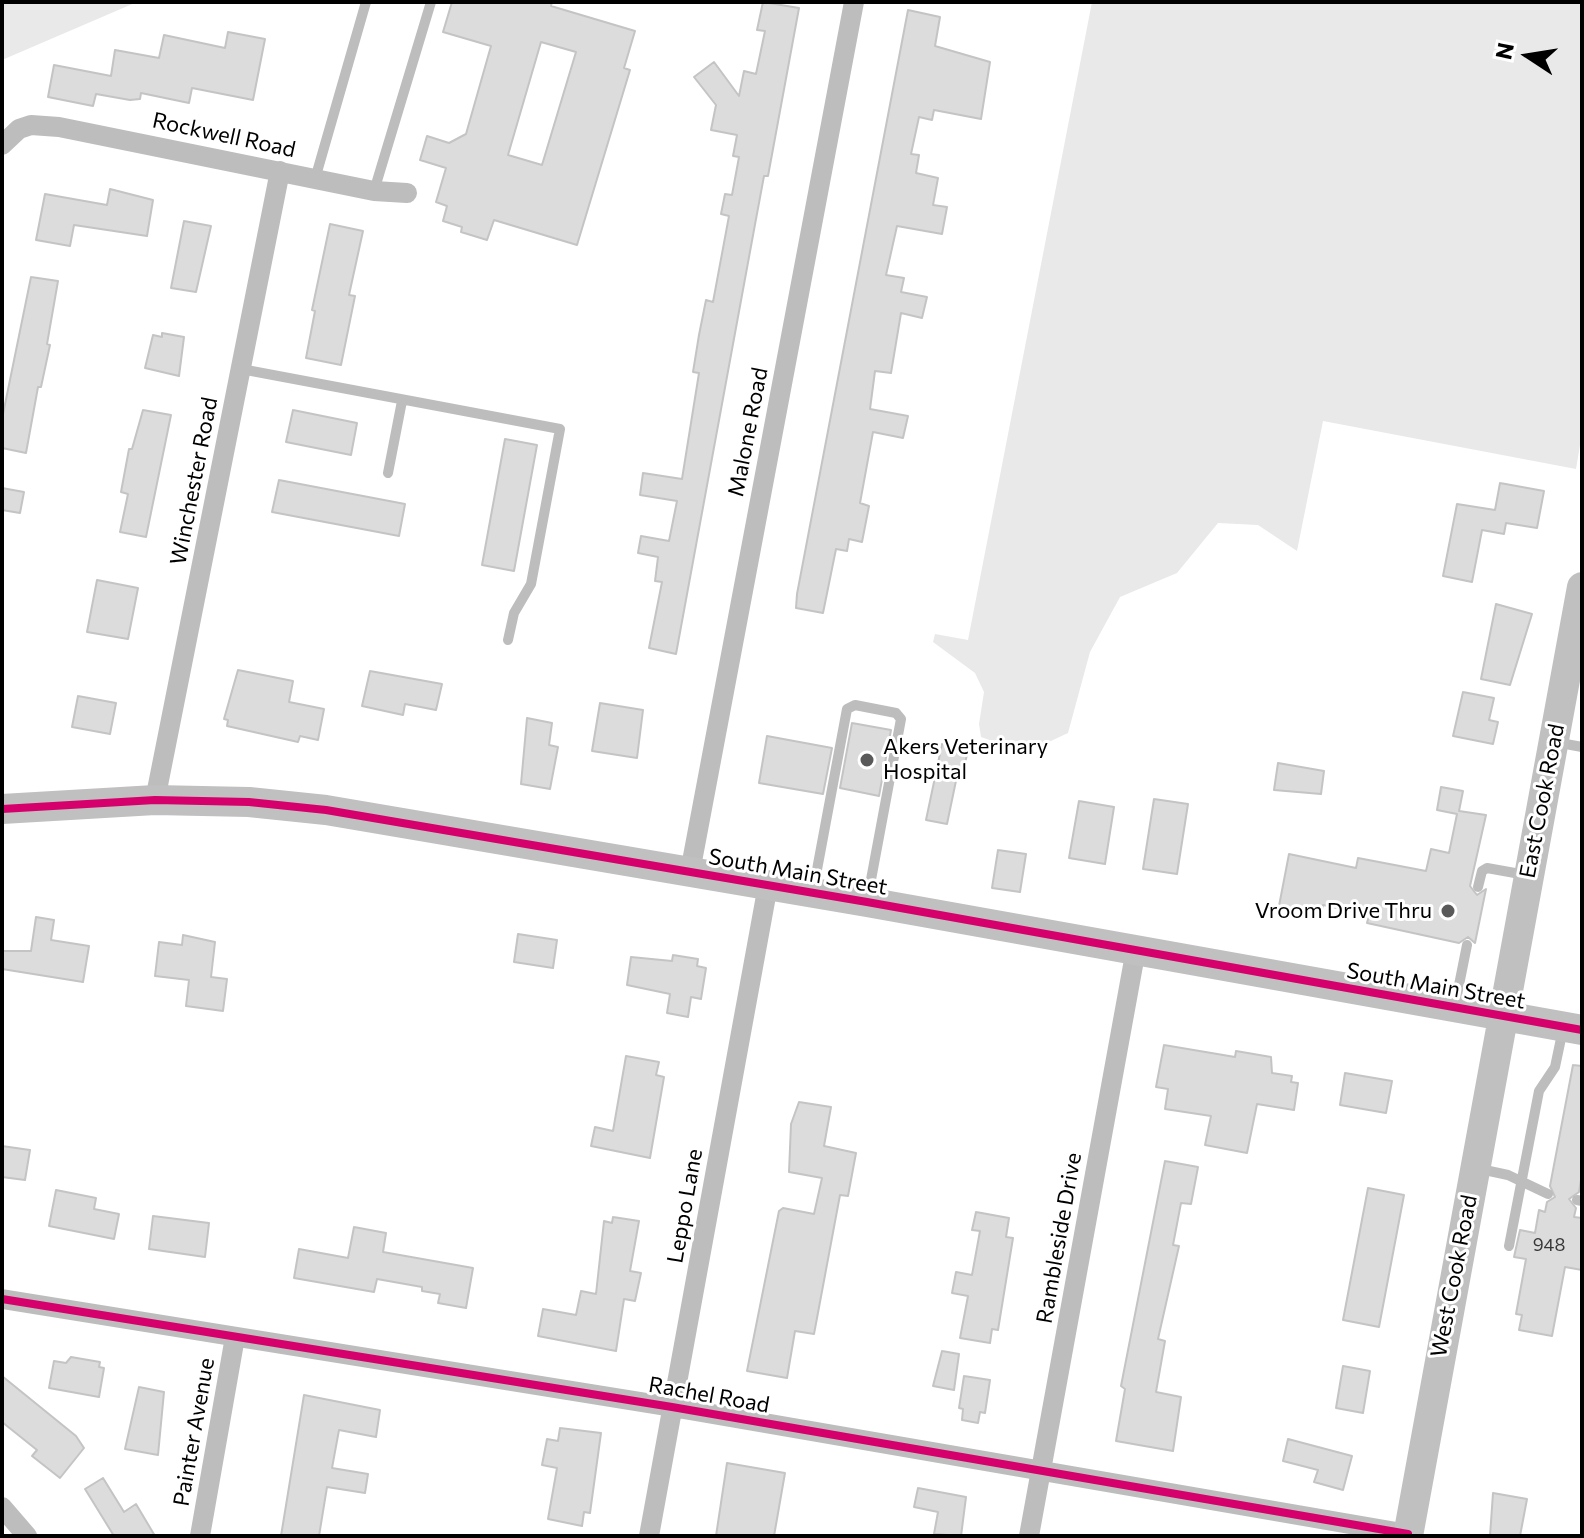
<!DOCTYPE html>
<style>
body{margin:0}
#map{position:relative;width:1584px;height:1538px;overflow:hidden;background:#fff;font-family:Commissioner,sans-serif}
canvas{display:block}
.frame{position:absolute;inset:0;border:4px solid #000;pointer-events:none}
.north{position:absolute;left:1488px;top:16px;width:80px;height:80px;-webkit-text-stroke:6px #fff;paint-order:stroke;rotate:282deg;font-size:22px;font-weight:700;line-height:32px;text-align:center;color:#000}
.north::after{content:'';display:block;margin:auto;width:28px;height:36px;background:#000;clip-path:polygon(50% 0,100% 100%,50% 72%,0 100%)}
</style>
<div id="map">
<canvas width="1584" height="1538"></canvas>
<div class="frame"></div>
<div class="north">N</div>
</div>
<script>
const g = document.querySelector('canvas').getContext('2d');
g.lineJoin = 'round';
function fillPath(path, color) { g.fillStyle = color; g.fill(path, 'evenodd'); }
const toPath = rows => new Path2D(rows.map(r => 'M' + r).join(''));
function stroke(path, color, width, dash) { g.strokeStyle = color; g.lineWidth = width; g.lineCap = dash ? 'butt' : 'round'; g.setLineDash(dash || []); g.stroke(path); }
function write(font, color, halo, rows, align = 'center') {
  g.font = font + ' Commissioner,sans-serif'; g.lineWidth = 6; g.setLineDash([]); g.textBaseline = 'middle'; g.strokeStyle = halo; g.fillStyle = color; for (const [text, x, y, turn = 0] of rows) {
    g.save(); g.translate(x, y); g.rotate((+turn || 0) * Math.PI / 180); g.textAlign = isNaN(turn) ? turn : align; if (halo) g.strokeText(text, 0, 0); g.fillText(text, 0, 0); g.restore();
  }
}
fillPath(toPath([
 [2,2,137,2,2,60],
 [1092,2,1582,2,1582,433,1576,469,1323,421,1297,551,1258,525,1218,523,1177,573,1120,597,1090,652,1068,733,1038,747,1018,750,981,737,979,724,984,692,975,673,933,642,935,634,968,640]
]), '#e9e9e9');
const building = toPath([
 [452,2,552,2,551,6,635,31,624,68,630,70,577,245,494,220,487,240,461,232,462,227,443,221,447,206,436,202,446,168,420,160,427,136,449,143,466,134,491,46,443,32,452,2],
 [541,42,576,52,542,165,508,155,541,42],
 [763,2,799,8,768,176,764,176,756,219,676,654,649,648,662,582,655,581,658,557,638,553,641,536,669,541,677,501,640,495,643,473,682,479,699,373,693,372,699,335,706,300,713,302,729,216,721,214,725,194,732,195,739,157,733,156,737,135,711,130,716,105,694,77,714,62,739,96,744,71,756,74,765,31,757,30,763,2],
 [908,10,940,17,935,46,990,62,981,119,934,110,932,120,919,117,911,154,919,155,916,173,938,178,933,205,947,207,942,234,897,226,886,275,904,278,901,292,927,297,922,318,901,313,891,373,875,371,870,409,908,416,903,438,873,432,860,503,869,506,862,542,849,539,847,551,836,549,823,613,796,608,797,594,908,10],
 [228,32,265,39,253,100,192,88,189,103,141,93,140,99,130,100,96,94,93,106,48,97,54,65,111,76,115,50,159,58,164,35,225,48,228,32],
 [110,189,153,200,147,236,74,225,70,246,36,240,45,194,107,205,110,189],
 [184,221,211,226,196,292,171,288,184,221],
 [330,224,363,231,349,295,355,296,341,365,306,358,315,311,312,310,330,224],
 [31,277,58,281,47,344,50,345,41,387,38,387,26,453,2,448,2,419,31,277],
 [162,333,184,337,179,376,145,368,153,335,162,337,162,333],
 [143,410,171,415,146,537,120,532,128,494,121,492,129,449,132,449,143,410],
 [293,410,357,423,351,455,286,442,293,410],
 [505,439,537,445,514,571,482,565,505,439],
 [279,480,405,504,399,536,272,512,279,480],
 [1500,483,1544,491,1537,528,1506,523,1504,534,1482,530,1472,582,1443,576,1457,504,1495,510,1500,483],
 [2,488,24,492,20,513,2,510,2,488],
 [97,580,138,588,128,639,87,632,97,580],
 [1496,604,1532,614,1510,685,1481,679,1496,604],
 [238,670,293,681,289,702,324,709,318,740,300,736,298,742,227,726,228,720,224,719,238,670],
 [370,671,442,684,436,710,405,704,403,715,362,706,370,671],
 [1463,692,1494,698,1489,720,1498,722,1493,744,1453,736,1463,692],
 [78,696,116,703,110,734,72,727,78,696],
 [600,703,643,710,637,758,592,751,600,703],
 [527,718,552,723,549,745,558,747,550,789,521,784,527,718],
 [852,723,891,730,879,796,840,788,852,723],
 [767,736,832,748,823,794,759,783,767,736],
 [942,744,968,750,962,777,957,776,947,824,926,820,942,744],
 [1278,763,1324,771,1321,794,1274,790,1278,763],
 [1441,787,1463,791,1459,811,1486,815,1470,886,1477,895,1486,889,1475,943,1468,937,1459,943,1367,923,1369,915,1323,905,1321,914,1279,906,1289,854,1356,868,1358,858,1426,871,1431,849,1449,853,1457,814,1437,810,1441,787],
 [1154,799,1188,804,1177,874,1143,869,1154,799],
 [1079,801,1114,807,1105,864,1069,858,1079,801],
 [998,850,1026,854,1020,892,992,888,998,850],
 [36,917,54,920,51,940,89,946,83,982,2,969,2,951,31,951,36,917],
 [518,934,557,940,553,968,514,962,518,934],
 [183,935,215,942,211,977,227,979,223,1011,186,1006,189,980,155,976,159,942,182,945,183,935],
 [673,955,698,959,697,966,706,968,701,999,691,997,688,1017,667,1013,670,994,627,985,631,957,672,961,673,955],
 [1164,1045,1235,1057,1236,1051,1271,1057,1272,1073,1292,1076,1291,1082,1298,1083,1294,1110,1257,1104,1247,1153,1205,1145,1211,1116,1165,1109,1168,1089,1156,1087,1164,1045],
 [626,1056,659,1062,656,1075,664,1077,650,1158,591,1146,595,1127,613,1131,626,1056],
 [1573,1065,1582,1066,1582,1174,1579,1192,1569,1199,1576,1208,1574,1217,1582,1218,1582,1270,1565,1267,1552,1336,1519,1330,1522,1315,1516,1314,1526,1259,1514,1257,1520,1230,1535,1233,1539,1210,1545,1212,1547,1202,1555,1197,1550,1186,1573,1065],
 [1345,1073,1392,1081,1386,1113,1340,1105,1345,1073],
 [799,1102,831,1107,824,1146,856,1153,848,1196,840,1195,814,1334,795,1331,787,1378,747,1371,779,1211,783,1208,814,1214,822,1178,789,1172,791,1124,799,1102],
 [2,1146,30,1150,25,1180,2,1177,2,1146],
 [1165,1161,1198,1167,1191,1204,1181,1203,1173,1245,1179,1246,1158,1339,1165,1341,1156,1392,1181,1397,1173,1451,1116,1441,1125,1389,1121,1386,1165,1161],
 [1368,1188,1404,1195,1379,1327,1343,1320,1368,1188],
 [56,1190,96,1198,94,1209,119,1214,114,1239,49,1226,56,1190],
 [976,1212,1009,1218,1006,1237,1013,1238,998,1330,992,1329,990,1343,960,1338,968,1296,952,1293,956,1272,972,1275,980,1231,972,1230,976,1212],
 [153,1216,209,1223,205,1257,149,1249,153,1216],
 [613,1217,639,1221,630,1271,641,1273,635,1301,624,1299,616,1351,538,1336,543,1309,576,1315,581,1291,596,1294,604,1221,612,1223,613,1217],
 [354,1227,386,1233,383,1252,473,1268,466,1308,438,1303,440,1294,422,1291,422,1287,377,1279,374,1292,294,1278,299,1249,348,1258,354,1227],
 [942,1351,959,1354,954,1390,933,1386,942,1351],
 [71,1357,100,1362,99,1367,104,1368,99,1397,49,1388,54,1361,66,1363,71,1357],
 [1343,1366,1370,1371,1363,1413,1336,1408,1343,1366],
 [2,1376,76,1436,84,1448,60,1478,32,1456,37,1450,2,1422,2,1376],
 [964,1376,990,1380,985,1413,980,1412,978,1423,962,1420,963,1409,959,1408,964,1376],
 [139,1387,164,1392,158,1455,125,1449,139,1387],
 [304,1395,380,1410,376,1437,339,1430,332,1468,368,1474,365,1493,327,1487,319,1536,281,1536,304,1395],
 [560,1428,601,1433,590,1513,584,1512,582,1526,548,1519,557,1468,542,1465,547,1439,558,1441,560,1428],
 [1288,1439,1352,1456,1343,1490,1314,1482,1318,1470,1283,1461,1288,1439],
 [727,1463,785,1473,774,1536,716,1536,727,1463],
 [103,1478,124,1512,136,1504,155,1536,114,1536,85,1489,103,1478],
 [918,1488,966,1497,961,1536,934,1534,938,1512,914,1507,918,1488],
 [1493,1493,1527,1499,1520,1536,1490,1536,1493,1493]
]);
fillPath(building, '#dcdcdc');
stroke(building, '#c4c4c4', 2);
stroke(toPath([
 [315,179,366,2],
 [374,191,431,2],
 [241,369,560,429,531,584,514,613,508,640],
 [388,473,402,401],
 [1555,742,1582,747],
 [1478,887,1482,871,1487,868,1526,875],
 [813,891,847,709,855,705,896,713,901,719,867,901],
 [1455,1005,1467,945],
 [1480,1169,1508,1175,1548,1194],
 [1577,1200,1582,1201],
 [1509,1246,1539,1091,1555,1067,1563,1029]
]), '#bdbdbd', 10);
stroke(toPath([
 [2,145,19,129,31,125,59,127,374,191,407,193],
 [155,800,280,171],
 [690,872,854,2],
 [2,1299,672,1407,1408,1534],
 [2,1507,27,1536],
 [200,1536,235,1337],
 [649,1536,768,885],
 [1029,1536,1136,949]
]), '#bdbdbd', 20);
stroke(toPath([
 [2,809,155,800,249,802,326,810,867,902,1582,1030],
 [1408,1536,1582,587]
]), '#c0c0c0', 30);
stroke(toPath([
 [2,809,155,800,249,802,326,810,867,902,1582,1030],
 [2,1299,672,1407,1408,1534]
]), '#d6006c', 8);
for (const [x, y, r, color] of [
 [867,760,8,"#595959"],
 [1448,911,8,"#595959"]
]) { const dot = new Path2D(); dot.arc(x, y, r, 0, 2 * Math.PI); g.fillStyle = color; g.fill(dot); stroke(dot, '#fff', 3); }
write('18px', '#373737', null, [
 ["948",1549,1245]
]);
write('22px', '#000', '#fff', [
 ["Rockwell Road",224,135,12],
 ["Malone Road",748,432,-79],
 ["Winchester Road",194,481,-79],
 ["East Cook Road",1542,801,-79],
 ["South Main Street",798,872,10],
 ["South Main Street",1436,986,10],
 ["Leppo Lane",685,1206,-80],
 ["Rambleside Drive",1059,1238,-80],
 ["West Cook Road",1454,1276,-79],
 ["Rachel Road",709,1395,10],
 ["Painter Avenue",194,1432,-80]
]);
write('22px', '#000', '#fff', [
 ["Akers Veterinary",883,747],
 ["Hospital",883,772],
 ["Vroom Drive Thru",1432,911,"right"]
], 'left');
</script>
